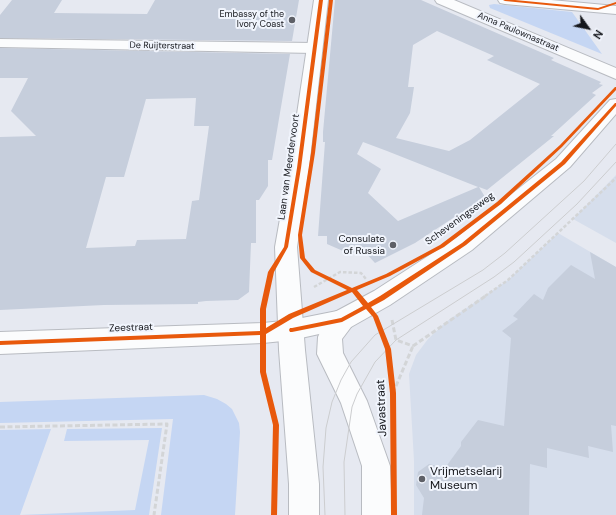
<!DOCTYPE html>
<style>
body{margin:0}
#map{position:relative;width:616px;height:515px;overflow:hidden;background:#e6e9f1;font-family:"DM Sans",sans-serif}
canvas{display:block}
.north{position:absolute;left:568px;top:8px;width:40px;height:40px;-webkit-text-stroke:3px #f1f5fd;paint-order:stroke;rotate:123deg;font-size:11px;font-weight:700;line-height:16px;text-align:center;color:#15171c}
.north::after{content:'';display:block;margin:auto;width:14px;height:18px;background:#15171c;clip-path:polygon(50% 0,100% 100%,50% 72%,0 100%)}
</style>
<div id="map">
<canvas width="616" height="515"></canvas>
<div class="north">N</div>
</div>
<script>
const g = document.querySelector('canvas').getContext('2d');
g.lineJoin = 'round';
function fillPath(path, color) { g.fillStyle = color; g.fill(path, 'evenodd'); }
const toPath = rows => new Path2D(rows.map(r => 'M' + r).join(''));
function stroke(path, color, width, dash) { g.strokeStyle = color; g.lineWidth = width; g.lineCap = dash ? 'butt' : 'round'; g.setLineDash(dash || []); g.stroke(path); }
function write(font, color, halo, rows, align = 'center') {
  g.font = font + ' "DM Sans",sans-serif'; g.lineWidth = 4; g.setLineDash([]); g.textBaseline = 'middle'; g.strokeStyle = halo; g.fillStyle = color; for (const [text, x, y, turn = 0] of rows) {
    g.save(); g.translate(x, y); g.rotate((+turn || 0) * Math.PI / 180); g.textAlign = isNaN(turn) ? turn : align; if (halo) g.strokeText(text, 0, 0); g.fillText(text, 0, 0); g.restore();
  }
}
fillPath(toPath([
 [616,175,616,243,573,219],
 [558,233,616,267,616,515,414,515,414,461,409,374,416,355,428,339,446,322,508,280]
]), '#d6deec');
fillPath(toPath([
 [494,4,572,12,602,54,490,8,489,5],
 [204,395,217,399,226,404,232,409,239,423,240,432,235,515,161,515,173,419,0,423,0,402],
 [162,428,149,515,0,515,0,430,51,429,20,515,135,510,149,440,64,441,67,429]
]), '#c5d6f3');
fillPath(toPath([
 [12,0,62,0,54,13,147,14,155,0,299,0,292,41,0,38,0,15],
 [335,0,421,0,554,58,551,60,601,82,599,84,603,85,592,93,596,95,551,136,554,136,487,190,479,187,485,197,415,243,375,263,362,249,350,254,327,244,327,236,318,236,325,142,323,142,323,132],
 [437,31,494,56,487,60,540,84,470,140,449,151,396,138,410,113,414,87,408,87,413,45],
 [363,142,387,151,478,187,398,221,368,193,381,169,357,154],
 [0,48,290,54,272,160,268,160,268,186,259,200,256,200,256,243,251,243,249,292,238,300,206,301,198,302,198,304,104,305,0,310,0,137,36,136,11,111,28,78,0,78],
 [196,98,194,126,209,126,199,200,192,201,186,239,137,240,135,246,86,248,106,177,124,177,146,99],
 [590,252,616,267,616,426,611,425,613,452,588,446,589,458,547,448,547,468,530,464,529,515,422,515,424,498,416,485,418,472,429,464,445,468,461,446,461,442,478,420,504,426,511,338,502,331,518,319,513,316,534,294,543,300,548,288,571,265,595,279]
]), '#c6cedc');
const street = toPath([
 [435,0,454,0,616,68,616,79,437,3,435,0],
 [0,39,314,43,319,45,322,48,319,51,314,53,0,47,0,39],
 [342,310,351,313,354,320,351,327,292,340,263,343,0,354,0,332,263,323,292,320,342,310]
]);
const secondary = toPath([
 [314,0,328,0,309,168,297,247,305,350,319,484,319,515,289,515,289,484,279,350,275,247,289,168,314,0],
 [498,0,551,0,616,6,616,14,505,4,500,3,498,0],
 [616,99,616,114,570,167,472,250,390,305,351,327,342,339,343,353,367,401,390,466,392,515,362,515,362,466,341,403,317,354,318,337,321,330,333,313,374,291,456,238,556,159,610,100,616,99]
]);
stroke(street, '#b8bbc1', 2);
stroke(secondary, '#b8bbc1', 2);
stroke(toPath([
 [314,287,340,272,361,273,366,279],
 [485,296,508,280,616,178]
]), '#d3d5d7', 2.5, [3.5, 2]);
stroke(toPath([
 [392,320,396,340,413,346],
 [413,346,487,295],
 [393,393,413,346],
 [0,427,167,424,154,515]
]), '#d3d5d7', 3, [5, 2.5]);
fillPath(street, '#fbfcfd');
fillPath(secondary, '#fbfcfd');
stroke(toPath([
 [325,515,323,467,326,428,332,402,341,380,351,362,375,335,483,270,505,253,584,181,616,144],
 [345,515,344,462,352,407,357,394,375,362,396,340,494,277,514,262,577,204,616,162]
]), '#cccdcf', 1);
fillPath(toPath([
 [319,0,323,0,301,168,288,247,274,272,266,309,266,328,289,314,347,290,311,272,300,258,298,235,311,153,329,0,333,0,315,153,302,235,305,258,315,270,352,288,386,274,440,245,497,202,560,145,615,87,616,87,616,90,562,147,501,204,444,247,390,276,357,290,368,303,380,296,462,243,561,162,615,103,616,103,616,106,565,164,466,245,384,300,371,307,378,316,391,349,396,393,397,515,391,515,390,393,385,349,373,317,366,309,342,322,292,332,290,332,289,330,290,328,292,328,341,318,363,306,352,292,293,318,266,334,266,372,279,425,277,515,271,515,273,425,260,372,260,335,0,345,0,341,260,331,260,309,268,272,284,247,297,168,319,0],
 [503,0,515,0,598,8,616,2,616,4,598,10,505,1,503,0]
]), '#e8590c');
for (const [x, y, r, color] of [
 [292,20,4,"#5e6067"],
 [393,245,4,"#5e6067"],
 [422,479,4,"#5e6067"]
]) { const dot = new Path2D(); dot.arc(x, y, r, 0, 2 * Math.PI); g.fillStyle = color; g.fill(dot); stroke(dot, '#f1f5fd', 1.5); }
write('9px', '#15171c', '#f1f5fd', [
 ["Embassy of the",284,15],
 ["Ivory Coast",284,25]
], 'right');
write('9px', '#15171c', '#f1f5fd', [
 ["Anna Paulownastraat",518,32,23],
 ["De Ruijterstraat",162,46,1]
]);
write('10px', '#15171c', '#f1f5fd', [
 ["Laan van Meerdervoort",289,167,-82],
 ["Scheveningseweg",460,219,-36],
 ["Zeestraat",131,328,-2]
]);
write('10px', '#15171c', '#f1f5fd', [
 ["Consulate",385,239],
 ["of Russia",385,251]
], 'right');
write('12px', '#15171c', '#f1f5fd', [
 ["Javastraat",382,408,-92]
]);
write('12px', '#15171c', '#f1f5fd', [
 ["Vrijmetselarij",430,472],
 ["Museum",430,486]
], 'left');
</script>
